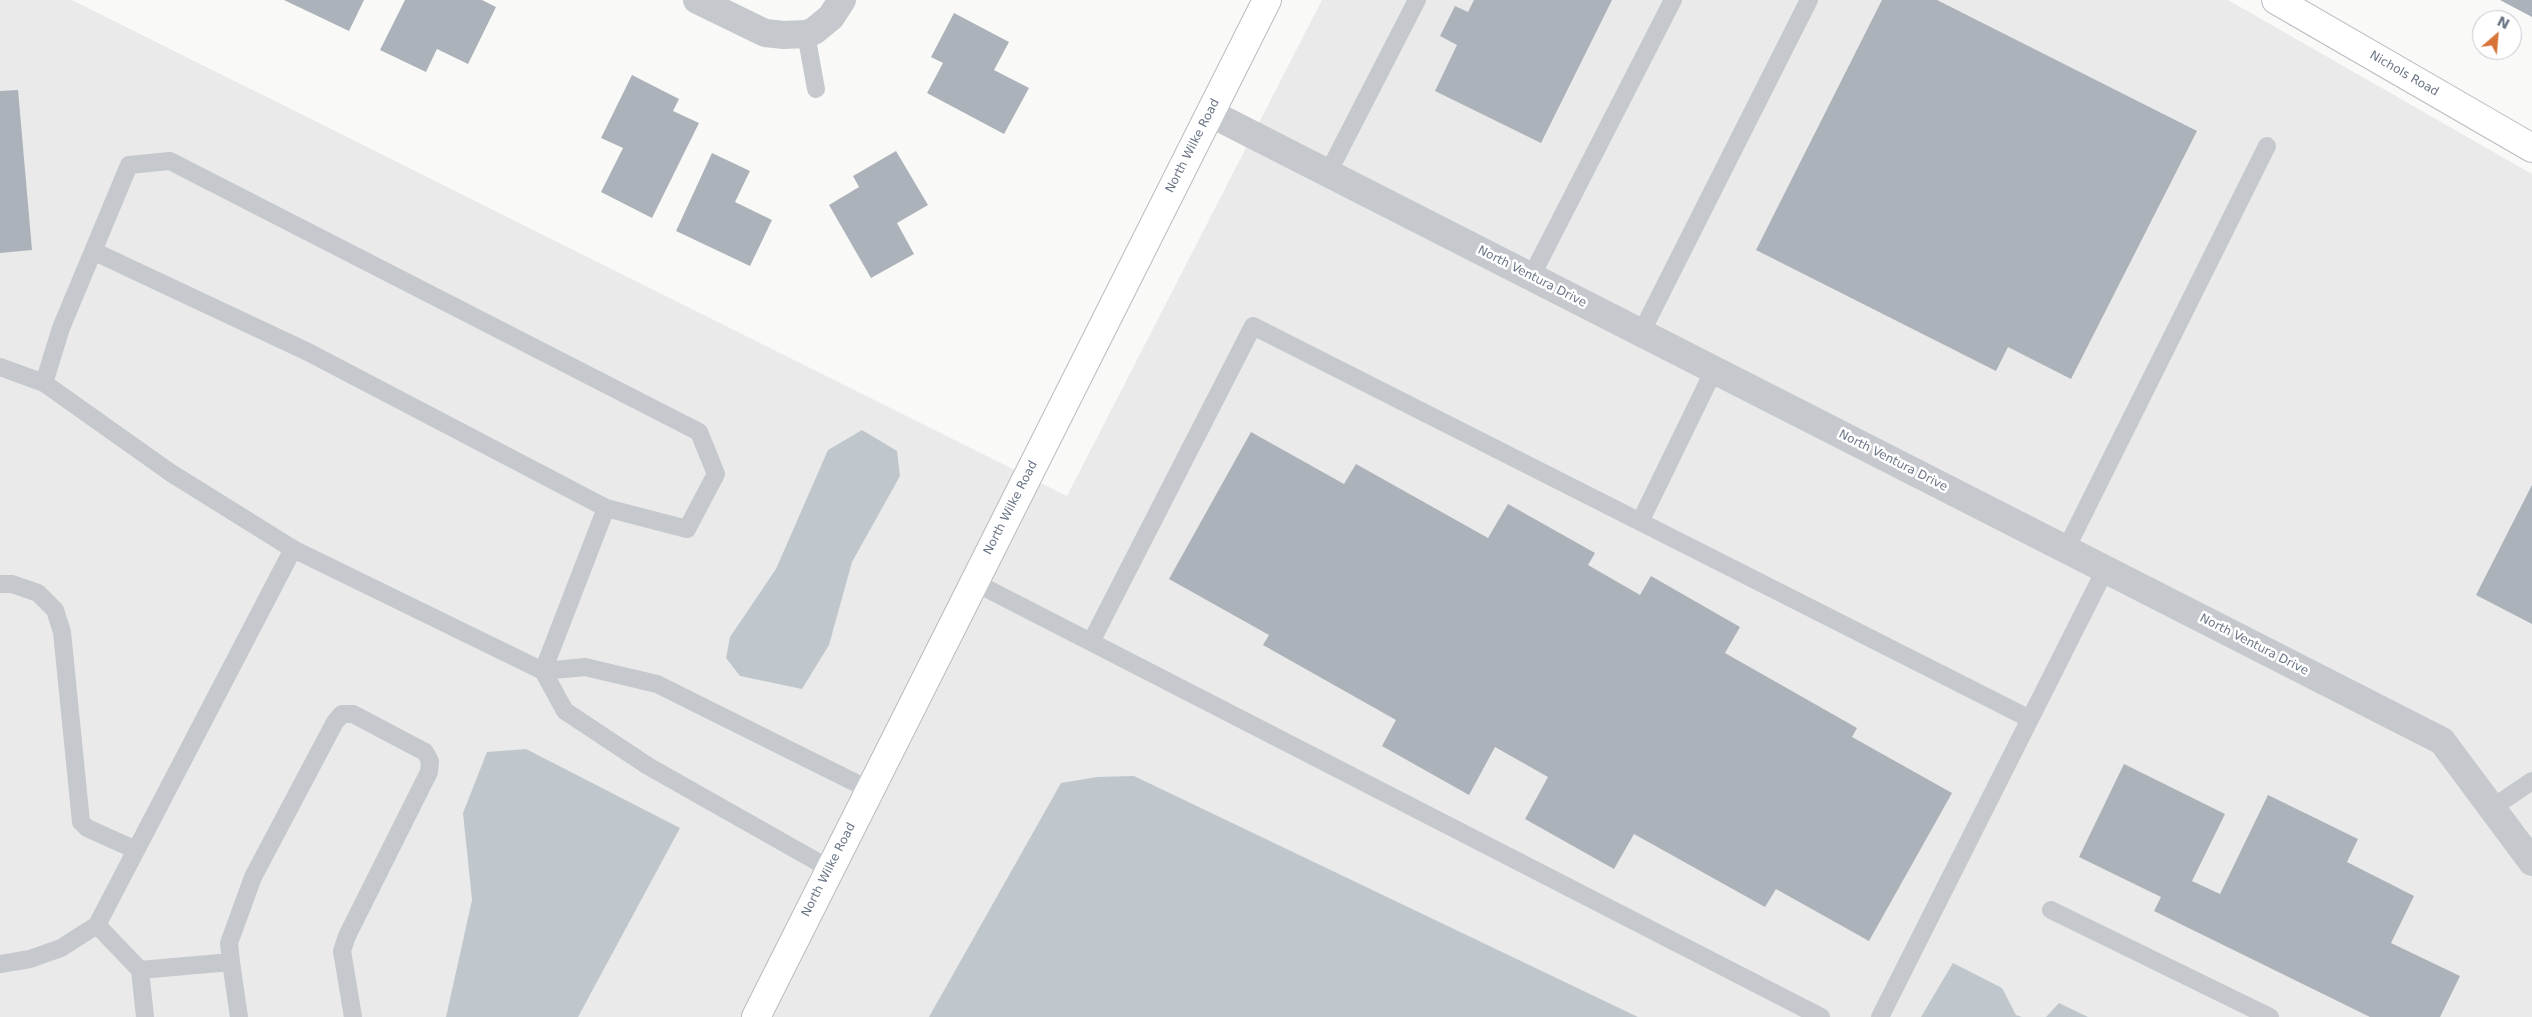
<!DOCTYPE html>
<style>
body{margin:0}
#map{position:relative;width:2532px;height:1017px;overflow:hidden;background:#f9f9f7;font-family:"DejaVu Sans",sans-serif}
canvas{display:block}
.north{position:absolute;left:2472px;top:10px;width:50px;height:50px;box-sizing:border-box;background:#fff;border:1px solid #c3c8cf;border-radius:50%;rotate:27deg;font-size:14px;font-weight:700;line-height:20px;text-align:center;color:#6a7586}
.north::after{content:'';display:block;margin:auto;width:18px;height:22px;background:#d77539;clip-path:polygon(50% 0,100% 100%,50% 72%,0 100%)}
</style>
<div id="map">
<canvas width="2532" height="1017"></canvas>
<div class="north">N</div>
</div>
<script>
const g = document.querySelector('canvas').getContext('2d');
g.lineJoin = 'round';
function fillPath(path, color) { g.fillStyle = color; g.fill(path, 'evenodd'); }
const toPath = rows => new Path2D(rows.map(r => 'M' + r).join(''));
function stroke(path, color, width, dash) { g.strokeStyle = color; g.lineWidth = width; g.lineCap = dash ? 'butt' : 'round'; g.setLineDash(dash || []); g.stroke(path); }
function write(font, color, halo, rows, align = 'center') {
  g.font = font + ' "DejaVu Sans",sans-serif'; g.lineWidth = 5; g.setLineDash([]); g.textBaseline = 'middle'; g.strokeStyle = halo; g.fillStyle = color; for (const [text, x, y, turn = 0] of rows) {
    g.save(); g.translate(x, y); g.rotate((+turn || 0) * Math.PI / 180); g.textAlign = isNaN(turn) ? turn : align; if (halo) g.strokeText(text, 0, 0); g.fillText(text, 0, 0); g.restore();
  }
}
fillPath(toPath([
 [0,0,72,0,1067,496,1322,0,2228,0,2532,174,2532,1017,0,1017]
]), '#eaeaea');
fillPath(toPath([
 [862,430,897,451,900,476,852,562,829,645,802,689,740,676,726,658,730,637,776,569,828,450],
 [526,749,680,828,578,1017,446,1017,472,900,463,813,487,752],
 [1134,776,1638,1017,929,1017,1061,783,1097,777],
 [1953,963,2002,988,2016,1015,2022,1017,1921,1017],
 [2059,1003,2088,1017,2046,1017]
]), '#bfc7cc');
fillPath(toPath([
 [284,0,364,0,349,31],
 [405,0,482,0,496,7,468,64,437,49,426,72,380,50],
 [1474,0,1612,0,1541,143,1435,91,1457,45,1440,36,1455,6,1468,12],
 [1882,0,1937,0,2197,131,2071,379,2008,347,1996,371,1756,250],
 [2500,0,2532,0,2532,17],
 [954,13,1009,42,994,70,1029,88,1004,134,927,93,943,63,931,57],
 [632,75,679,99,673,111,699,123,652,218,601,192,623,148,601,138],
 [18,90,32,250,0,253,0,91],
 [896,151,928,205,897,223,914,254,871,278,829,205,859,187,853,176],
 [712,153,750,171,735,202,772,220,750,266,676,231],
 [1251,432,1344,484,1356,464,1488,538,1508,504,1595,553,1588,565,1640,595,1651,576,1740,627,1725,653,1857,728,1852,737,1952,793,1869,941,1776,889,1765,907,1634,834,1614,869,1525,819,1548,777,1495,747,1469,795,1382,746,1396,720,1263,645,1269,635,1169,579],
 [2532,485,2532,624,2476,595],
 [2124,764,2225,814,2192,881,2220,894,2268,795,2358,839,2347,862,2414,896,2391,943,2460,976,2440,1017,2370,1017,2154,911,2161,897,2079,857]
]), '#acb2b9');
const secondary = toPath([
 [2276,0,2532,148],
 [756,1017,1267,0]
]);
stroke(secondary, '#b8bbc0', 30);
stroke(toPath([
 [806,34,816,89],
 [1328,173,1417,0],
 [93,251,308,352,606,508],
 [1531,277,1673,0],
 [1641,333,1809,0],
 [0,367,44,383,171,473,293,549,543,671,606,508,687,529,716,474,699,432,170,161,129,165,61,328,44,383],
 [1640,522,1714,370],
 [2066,549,2267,146],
 [974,582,1821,1017],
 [0,584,12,584,38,593,55,610,62,632,81,822,87,828,136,850],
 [1091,642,1253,326,2030,719],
 [2492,808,2532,781],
 [830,869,648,766,565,711,543,671,585,667,657,684,870,790],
 [2051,910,2270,1017],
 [97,925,140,970,145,1017],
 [231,962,239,1017],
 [0,964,30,959,61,948,97,925,293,549],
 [140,970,231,962,229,943,253,877,335,722,342,714,353,714,425,752,430,761,429,772,347,936,342,951,353,1017],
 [1880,1017,2105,570]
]), '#c5c8cc', 18);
stroke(toPath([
 [697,0,765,33,784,35,806,34,814,31,831,17,842,0],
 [1210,113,2442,741,2532,862]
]), '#c5c8cc', 28);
stroke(secondary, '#fff', 28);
write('12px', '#6a7586', '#fff', [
 ["Nichols Road",2404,74,30],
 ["North Wilke Road",1193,146,-63],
 ["North Ventura Drive",1532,277,27],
 ["North Ventura Drive",1893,461,27],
 ["North Wilke Road",1011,508,-63],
 ["North Ventura Drive",2254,645,27],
 ["North Wilke Road",829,870,-63]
]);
</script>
